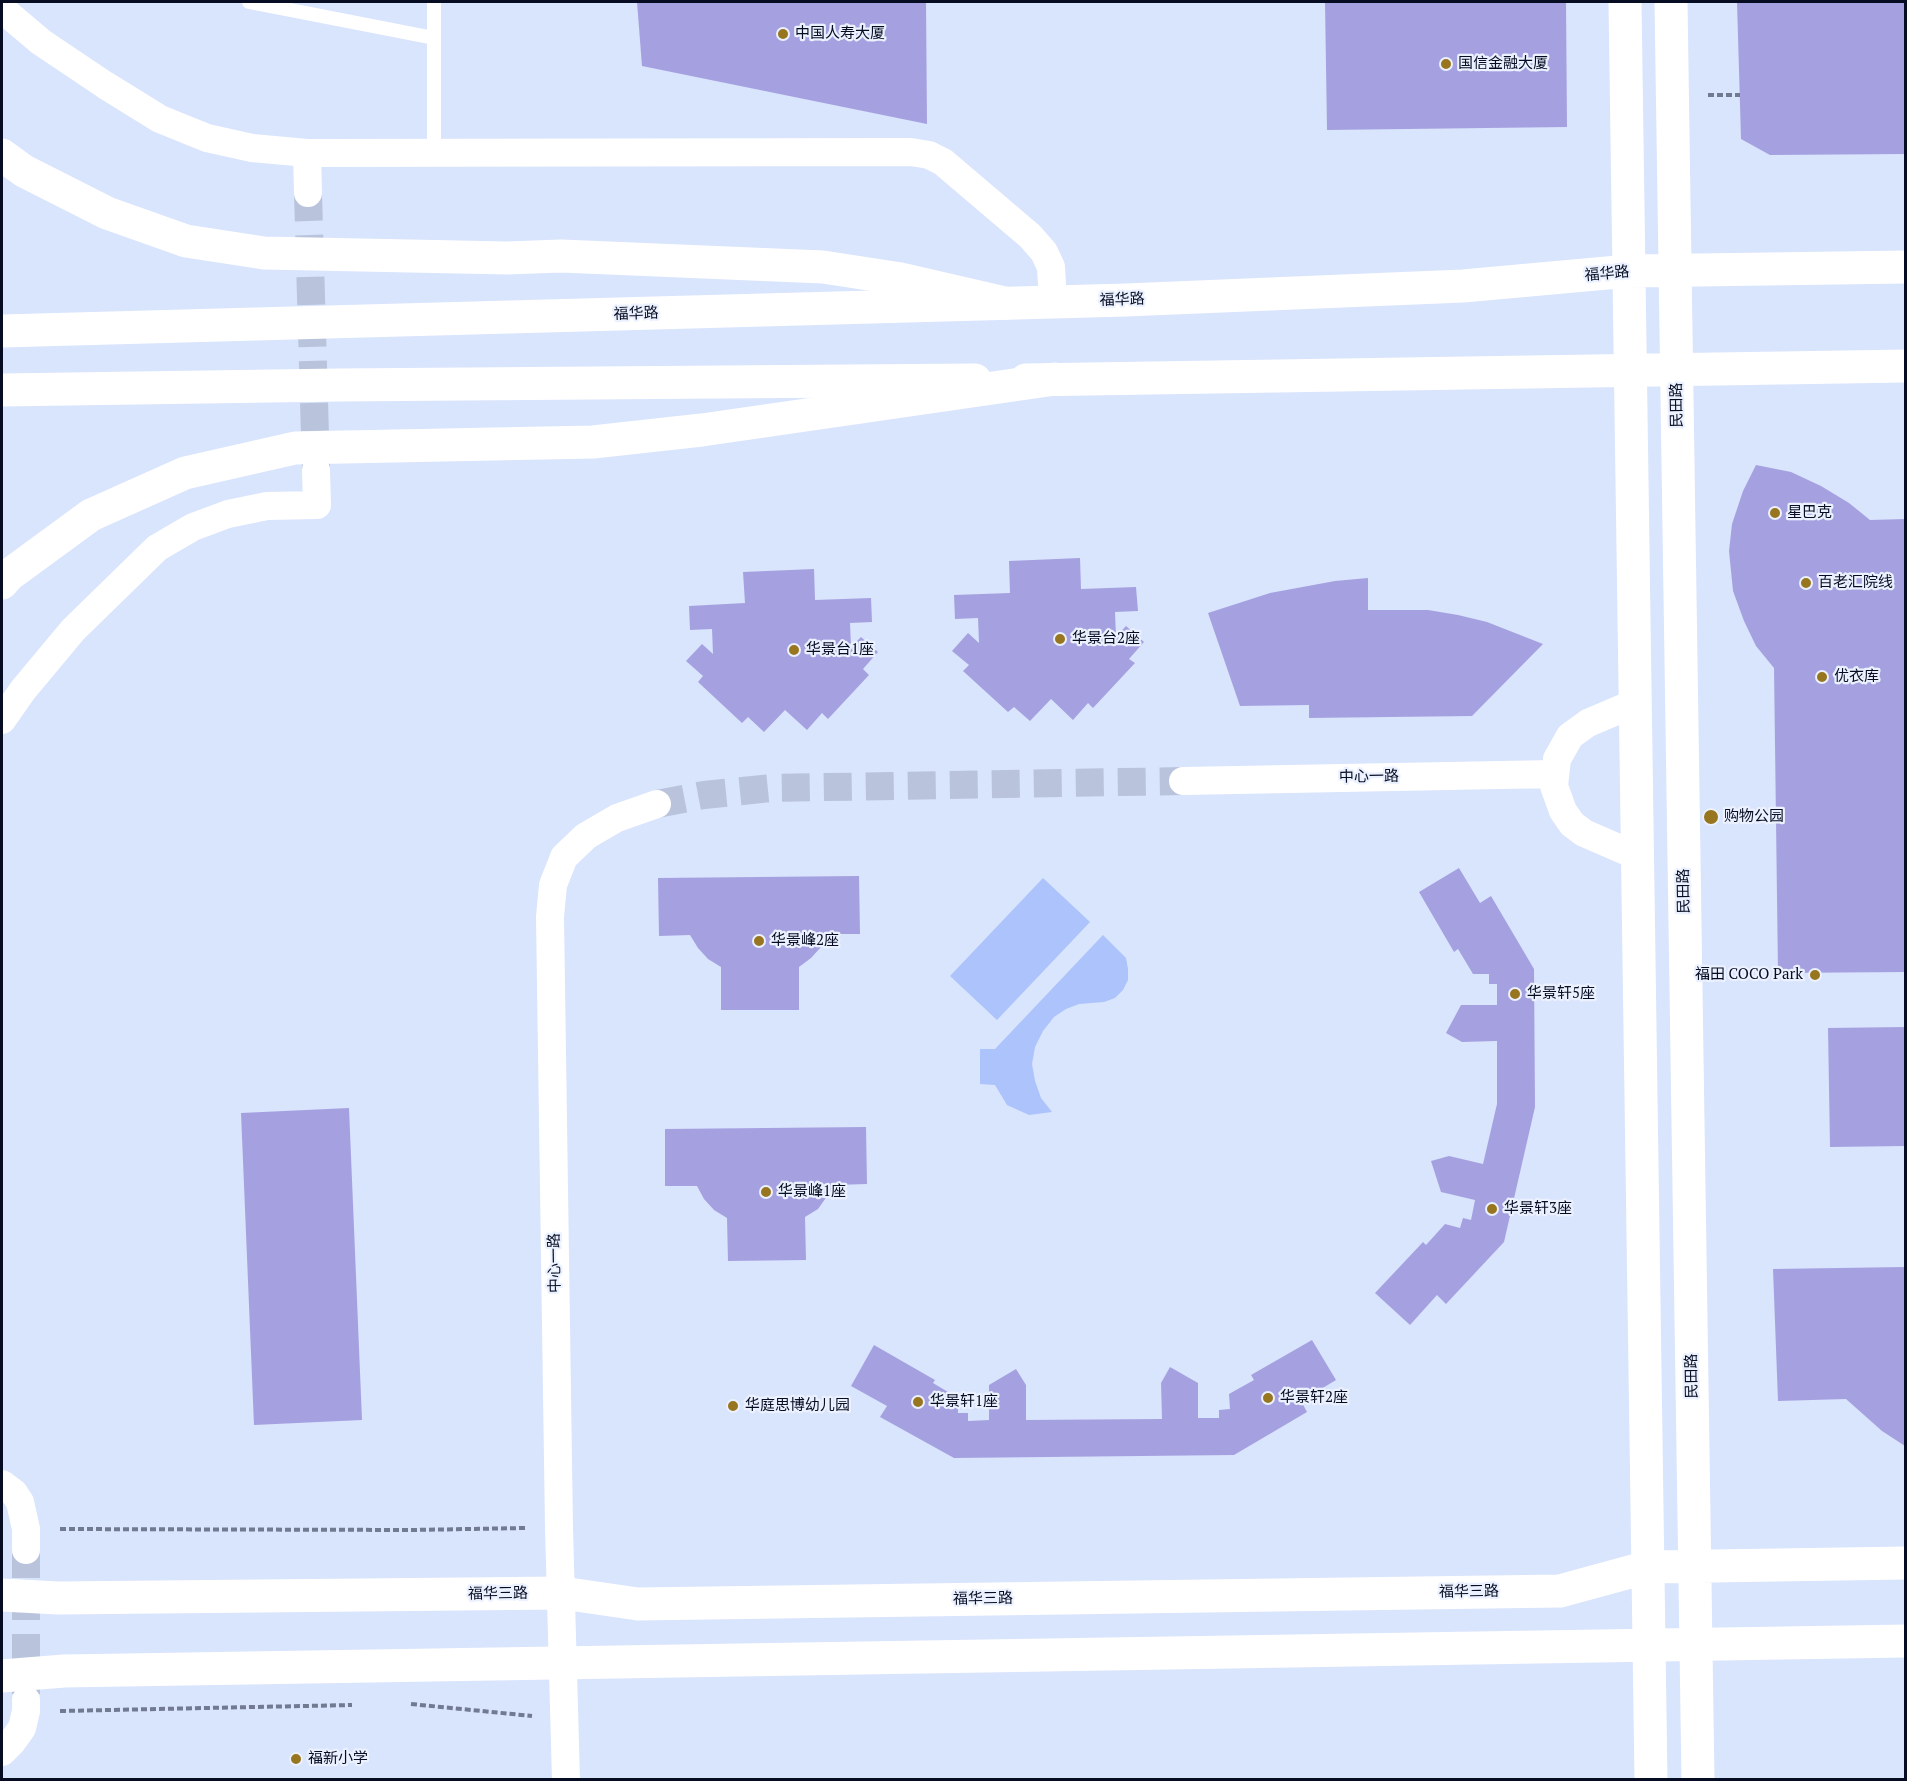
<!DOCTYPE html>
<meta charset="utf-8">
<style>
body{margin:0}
#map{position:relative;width:1907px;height:1781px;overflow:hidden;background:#d9e4fd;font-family:"PT Serif",serif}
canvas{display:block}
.frame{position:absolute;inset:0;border:3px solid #060d22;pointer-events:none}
</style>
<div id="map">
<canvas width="1907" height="1781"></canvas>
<div class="frame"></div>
</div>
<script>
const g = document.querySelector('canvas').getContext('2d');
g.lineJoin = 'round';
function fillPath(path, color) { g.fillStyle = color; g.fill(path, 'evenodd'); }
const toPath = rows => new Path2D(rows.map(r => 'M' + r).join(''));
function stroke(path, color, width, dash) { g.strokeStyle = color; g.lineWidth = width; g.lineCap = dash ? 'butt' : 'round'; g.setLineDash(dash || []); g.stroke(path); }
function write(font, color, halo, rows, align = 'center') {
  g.font = font + ' "PT Serif","Noto Sans SC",serif'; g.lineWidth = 4.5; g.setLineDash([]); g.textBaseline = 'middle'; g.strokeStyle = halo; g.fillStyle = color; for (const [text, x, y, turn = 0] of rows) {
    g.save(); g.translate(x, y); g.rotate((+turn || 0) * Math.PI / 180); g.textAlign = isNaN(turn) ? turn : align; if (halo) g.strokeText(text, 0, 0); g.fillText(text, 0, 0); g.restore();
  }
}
fillPath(toPath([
 [1043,878,1090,922,997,1020,950,976],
 [1103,935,1126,958,1128,969,1128,980,1123,990,1115,998,1104,1002,1079,1004,1066,1009,1054,1017,1043,1031,1035,1047,1032,1064,1035,1081,1041,1098,1052,1112,1029,1115,1007,1105,995,1085,980,1084,980,1049,995,1049]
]), '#acc3fb');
fillPath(toPath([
 [637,2,926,2,927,124,642,66],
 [1325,2,1566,2,1567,127,1327,130],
 [1737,2,1905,2,1905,154,1770,155,1741,139],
 [1756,465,1791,472,1821,486,1849,503,1870,520,1905,519,1905,972,1778,973,1774,668,1756,646,1744,621,1733,591,1729,551,1732,524,1743,491],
 [1080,558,1081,589,1136,587,1138,611,1115,612,1116,637,1126,626,1144,642,1129,659,1135,663,1093,708,1088,703,1073,720,1051,699,1030,721,1014,707,1008,712,963,671,969,665,952,651,968,633,979,643,978,618,955,619,954,595,1010,593,1009,561],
 [814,569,815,600,871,598,872,622,850,623,851,647,861,637,878,652,863,669,869,675,828,719,822,713,807,730,785,710,764,732,748,717,742,723,698,682,703,676,686,661,702,644,713,654,712,629,690,630,689,606,745,603,743,572],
 [1368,578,1368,610,1428,610,1458,615,1487,622,1543,644,1472,716,1309,718,1309,705,1240,706,1208,613,1270,593,1335,581],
 [1459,868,1480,903,1491,896,1534,969,1535,1107,1504,1242,1446,1304,1437,1295,1410,1325,1375,1293,1423,1242,1426,1245,1445,1224,1460,1228,1463,1218,1471,1220,1475,1200,1441,1192,1431,1161,1449,1156,1483,1164,1497,1104,1497,1041,1462,1042,1446,1033,1461,1005,1497,1005,1497,984,1489,984,1489,974,1473,974,1458,949,1454,952,1419,892],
 [859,876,860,934,828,934,821,947,811,958,799,967,799,1010,721,1010,721,967,708,959,698,948,690,935,659,936,658,878],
 [1905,1027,1905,1146,1830,1147,1828,1028],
 [349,1108,362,1420,254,1425,241,1113],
 [866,1127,867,1184,835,1185,818,1209,805,1217,806,1260,728,1261,727,1218,714,1210,704,1199,697,1186,665,1186,665,1129],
 [1905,1267,1905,1446,1882,1431,1846,1399,1778,1401,1773,1269],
 [1312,1340,1336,1380,1301,1401,1307,1412,1234,1455,954,1458,880,1417,887,1406,851,1386,874,1345,935,1380,933,1383,958,1398,958,1413,968,1413,968,1421,989,1420,989,1385,1016,1369,1026,1385,1026,1420,1162,1419,1161,1383,1170,1367,1198,1383,1198,1418,1219,1418,1219,1410,1230,1409,1229,1394,1254,1380,1251,1375]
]), '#a5a1e0');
stroke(toPath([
 [308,193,316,470],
 [657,804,704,795,772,788,1183,781],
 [26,1550,26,1694]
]), '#b9c4dc', 28, [28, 14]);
stroke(toPath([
 [1708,95,1740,95],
 [60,1529,412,1530,526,1528],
 [411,1704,532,1716],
 [60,1711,352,1705]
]), '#717a91', 4, [6, 3]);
stroke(toPath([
 [249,2,434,38],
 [434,153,434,2]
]), '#fff', 14);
stroke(toPath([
 [2,9,41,42,105,85,160,119,207,138,252,148,307,153,911,152,929,155,943,162,1030,236,1044,252,1051,267,1053,302],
 [307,153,308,193],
 [1635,703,1588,723,1570,736,1557,759,1554,786,1563,811,1572,824,1584,833,1637,856],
 [2,720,23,690,73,630,157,548,193,527,228,514,267,506,317,505,316,470],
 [1183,781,1554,774],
 [2,1484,14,1493,20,1502,26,1529,26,1550],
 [2,1752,12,1742,22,1728,26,1711,26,1700],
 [566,1780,559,1528,550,917,553,885,564,857,586,836,617,818,657,804]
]), '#fff', 28);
stroke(toPath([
 [1625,2,1651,1780],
 [1671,2,1698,1780],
 [2,331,1126,300,1463,286,1629,271,1906,267],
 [1026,380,1906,366],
 [2,390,339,385,975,380],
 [2,1595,58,1598,562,1593,638,1604,1560,1591,1648,1567,1906,1563],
 [2,1676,64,1671,1906,1641]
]), '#fff', 33);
stroke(toPath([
 [2,155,24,171,107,213,186,241,264,253,507,258,561,256,823,267,901,279,1005,303],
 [2,583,9,575,91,515,185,473,295,448,593,442,702,430,1055,379]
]), '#fff', 33);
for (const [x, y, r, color] of [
 [783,34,6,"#97761f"],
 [1446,64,6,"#97761f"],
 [1775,513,6,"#97761f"],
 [1806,583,6,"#97761f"],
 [1060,639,6,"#97761f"],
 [794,650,6,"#97761f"],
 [1822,677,6,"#97761f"],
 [1711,817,8,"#97761f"],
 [759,941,6,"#97761f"],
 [1815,975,6,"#97761f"],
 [1515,994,6,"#97761f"],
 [766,1192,6,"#97761f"],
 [1492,1209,6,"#97761f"],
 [1268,1398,6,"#97761f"],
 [918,1402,6,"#97761f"],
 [733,1406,6,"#97761f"],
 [296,1759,6,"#97761f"]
]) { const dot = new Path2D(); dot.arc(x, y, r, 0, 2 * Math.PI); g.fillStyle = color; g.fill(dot); stroke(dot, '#ebf1fe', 2); }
write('15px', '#060d22', '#ebf1fe', [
 ["中国人寿大厦",795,34],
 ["国信金融大厦",1458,64],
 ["星巴克",1787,513],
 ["百老汇院线",1818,583],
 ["华景台2座",1072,639],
 ["华景台1座",806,650],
 ["优衣库",1834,677],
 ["购物公园",1724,817],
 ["华景峰2座",771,941],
 ["福田 COCO Park",1803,975,"right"],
 ["华景轩5座",1527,994],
 ["华景峰1座",778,1192],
 ["华景轩3座",1504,1209],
 ["华景轩2座",1280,1398],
 ["华景轩1座",930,1402],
 ["华庭思博幼儿园",745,1406],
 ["福新小学",308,1759]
], 'left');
write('15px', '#060d22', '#ebf1fe', [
 ["福华路",1607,274,-5],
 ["福华路",1122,300,-2],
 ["福华路",636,314,-2],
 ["民田路",1677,405,-91],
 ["中心一路",1369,777,-1],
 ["民田路",1684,891,-91],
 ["中心一路",555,1263,-91],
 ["民田路",1692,1376,-91],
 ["福华三路",1469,1592,-1],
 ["福华三路",498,1594,-1],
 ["福华三路",983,1599,-1]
]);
</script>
